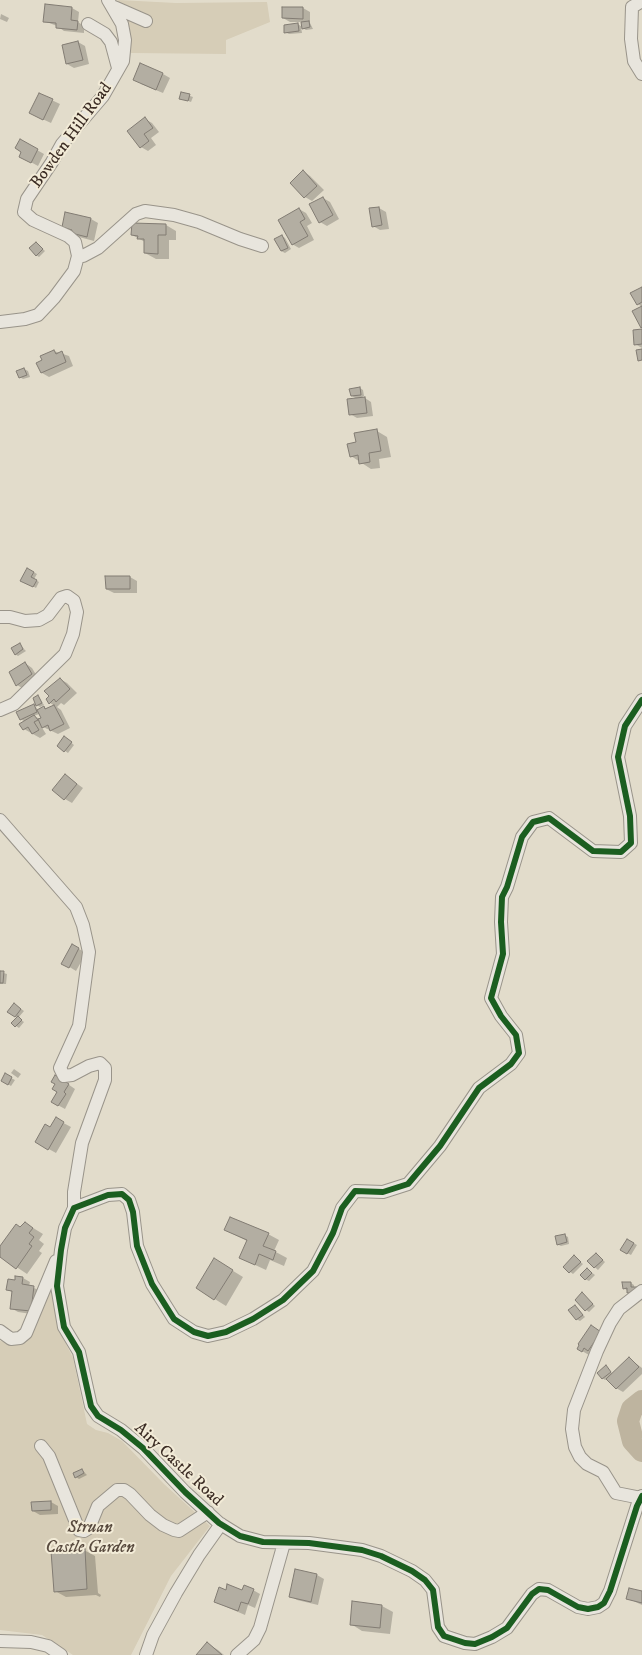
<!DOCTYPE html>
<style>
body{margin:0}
canvas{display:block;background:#e2dccb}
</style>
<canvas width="642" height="1655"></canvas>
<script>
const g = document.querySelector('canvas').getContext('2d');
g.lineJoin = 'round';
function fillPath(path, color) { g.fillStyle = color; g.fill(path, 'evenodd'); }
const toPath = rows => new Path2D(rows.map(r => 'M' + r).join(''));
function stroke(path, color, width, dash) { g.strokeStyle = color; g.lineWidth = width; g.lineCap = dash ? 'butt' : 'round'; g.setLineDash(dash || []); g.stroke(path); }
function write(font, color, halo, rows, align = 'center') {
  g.font = font + ' "IM FELL DW Pica",serif'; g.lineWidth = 4; g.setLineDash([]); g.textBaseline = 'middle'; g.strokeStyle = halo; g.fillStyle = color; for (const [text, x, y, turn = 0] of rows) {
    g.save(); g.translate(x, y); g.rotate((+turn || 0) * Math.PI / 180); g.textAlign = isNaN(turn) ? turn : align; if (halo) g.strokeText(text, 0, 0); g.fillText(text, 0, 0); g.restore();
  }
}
fillPath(toPath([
 [118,0,176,3,267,2,270,22,226,40,226,54,131,53,129,26],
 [54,1278,62,1336,73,1358,87,1424,96,1430,108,1433,122,1441,164,1484,210,1526,171,1576,131,1655,73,1655,42,1635,0,1630,0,1341,18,1344]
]), '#d6cdb7');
fillPath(toPath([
 [46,5,72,8,79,12,78,22,84,26,84,33,64,31,57,26,44,21],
 [303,8,310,12,310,23,313,29,306,30,301,27,302,33,289,34,285,32,298,24,302,27,301,22,290,22,283,18],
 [1,14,9,18,7,22,0,19],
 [78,42,85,46,89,64,74,68,67,64],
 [163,74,170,78,163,93,141,84],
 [181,93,193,97,191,102,180,98],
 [39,94,60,104,51,123,38,117],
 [145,119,152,123,159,132,151,138,156,145,148,151,141,147],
 [37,150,44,154,38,166,27,160,23,151],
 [303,171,310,176,324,190,312,201,305,197,291,183],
 [323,198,330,202,339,219,327,226,320,222],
 [379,208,386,212,389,229,380,230,373,226],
 [299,209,306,213,312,223,307,226,314,240,299,248,292,244],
 [66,213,91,219,98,223,94,241,79,237,63,226],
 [166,225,176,231,176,240,169,240,169,259,156,259,145,253,145,242,132,235],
 [282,236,285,238,291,249,285,253,281,251],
 [36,243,45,251,39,257,36,255],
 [642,288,642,307,638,304],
 [642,330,642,348,635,344],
 [54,351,69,356,73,366,49,377,42,373],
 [24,369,28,371,30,377,23,379,20,377],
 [360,388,363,390,364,396,362,396,371,402,373,416,357,418,350,414,357,399,352,396],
 [377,431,387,437,391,457,379,459,380,468,371,469,351,456,357,443],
 [28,569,37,574,34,579,39,582,36,588,22,580],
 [130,577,137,581,137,593,114,593,106,589],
 [20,645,26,651,18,656,15,654],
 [25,663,32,668,38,678,24,689,17,685],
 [60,679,67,683,77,693,64,705,61,703,57,707,61,710,70,728,58,734,41,726,46,734,40,738,24,729,25,722,21,719,34,705,38,710,44,707,47,709,55,706,50,703],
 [39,714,42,718,40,719,34,716],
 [38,696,44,705,40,707,37,705],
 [68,740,74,745,68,753,58,746],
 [65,775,83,788,72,803,65,799],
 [72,945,86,953,76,971,63,963],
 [0,972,7,974,6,984,0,984],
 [17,1006,24,1011,18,1018,24,1022,19,1028,16,1026,18,1018,15,1016],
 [14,1069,21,1074,18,1078,11,1073],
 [5,1075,15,1080,11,1086,2,1080],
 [62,1080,75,1089,65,1109,52,1102],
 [56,1119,71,1127,56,1153,36,1142,51,1128],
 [25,1223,43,1234,39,1240,44,1244,39,1251,42,1253,27,1274,0,1256,0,1248],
 [225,1230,268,1234,279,1240,274,1251,287,1258,284,1266,270,1260,266,1270,240,1258,247,1241],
 [564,1235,568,1237,569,1244,561,1246,557,1244],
 [628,1240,637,1245,631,1255,621,1250],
 [596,1254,605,1262,598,1270,588,1261],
 [574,1257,583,1264,573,1274,564,1267],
 [225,1266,243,1277,226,1306,197,1288],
 [587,1269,595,1275,589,1281,585,1279],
 [23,1278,30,1282,29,1286,41,1291,38,1315,18,1312,11,1308,13,1293,7,1289,16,1281],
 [631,1283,634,1285,634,1288,631,1294,624,1288],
 [582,1294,595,1306,589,1312,586,1310],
 [575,1306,585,1317,580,1321,576,1319],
 [592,1326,608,1336,589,1355,582,1351],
 [629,1358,642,1368,642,1374,623,1392,616,1388,607,1379,605,1380,602,1378,606,1367,613,1374],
 [82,1470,87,1475,79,1479,76,1477],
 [51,1502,58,1506,58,1514,40,1515,33,1511],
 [84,1550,95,1556,98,1593,101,1595,100,1597,96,1595,66,1597,55,1591],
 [296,1570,317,1575,324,1579,318,1605,297,1600,290,1596],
 [253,1590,260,1594,255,1608,248,1605,245,1615,215,1602,226,1591],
 [642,1592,642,1605,627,1598],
 [382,1606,393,1612,390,1634,362,1631,351,1624],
 [207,1643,218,1650,224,1655,197,1655]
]), '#0003');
stroke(toPath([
 [642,1401,632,1409,628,1421,633,1441,642,1451]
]), '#beb49f', 22);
const building = toPath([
 [45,4,72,7,71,20,78,21,77,30,56,28,56,23,43,22,45,4],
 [282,7,303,7,303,19,282,18,282,7],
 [309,21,310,27,302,29,301,22,309,21],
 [298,23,299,31,284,33,284,25,298,23],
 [78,41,83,60,66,64,62,45,78,41],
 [140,63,163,73,156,90,133,80,140,63],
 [181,92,190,94,188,101,179,99,181,92],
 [39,93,53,99,43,120,29,113,39,93],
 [145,117,153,128,144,134,149,141,140,148,127,131,145,117],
 [20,139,38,149,31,163,19,157,21,152,15,148,20,139],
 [303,170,317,186,304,198,290,183,303,170],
 [323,197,333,215,319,223,309,204,323,197],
 [379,207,382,225,372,227,369,208,379,207],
 [299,208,305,219,300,222,308,236,292,245,278,220,299,208],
 [65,212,91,218,87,237,71,233,72,230,62,227,65,212],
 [132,223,166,224,166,235,158,235,158,254,144,253,144,239,137,239,138,236,131,235,132,223],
 [282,235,288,248,281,251,274,239,282,235],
 [36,242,43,249,36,256,29,248,36,242],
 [642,287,642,302,637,305,630,293,642,287],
 [642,306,642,327,641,328,632,311,642,306],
 [642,329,642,344,634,345,633,330,642,329],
 [642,349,642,360,638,361,636,350,642,349],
 [54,350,56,354,62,351,66,362,41,373,36,363,42,360,40,356,54,350],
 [24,368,27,375,19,378,16,371,24,368],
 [360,387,361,395,351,396,349,389,360,387],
 [365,397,367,413,349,415,347,399,365,397],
 [377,429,381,451,369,453,370,462,359,464,358,455,350,457,347,444,356,442,354,433,377,429],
 [27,568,34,572,31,577,37,580,33,587,20,581,27,568],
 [105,576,130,576,130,589,106,589,105,576],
 [20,643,23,649,15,655,11,648,20,643],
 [25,662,32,674,16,686,9,672,25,662],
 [60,678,70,689,56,702,54,699,49,704,46,699,49,696,44,691,60,678],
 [38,695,42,703,36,706,33,698,38,695],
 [34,704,37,712,20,720,16,712,34,704],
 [54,705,64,724,50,731,48,725,42,728,38,719,41,718,37,710,44,706,45,709,54,705],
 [34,715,38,720,34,722,39,730,32,734,28,727,23,730,19,724,34,715],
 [64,736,72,742,64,752,57,746,64,736],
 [65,774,77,784,64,800,52,790,65,774],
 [72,944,79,948,69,968,61,964,72,944],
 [0,971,4,971,3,983,0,983,0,971],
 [14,1003,21,1009,15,1017,7,1012,14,1003],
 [18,1016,22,1020,15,1027,11,1023,18,1016],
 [5,1073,12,1077,8,1085,1,1081,5,1073],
 [55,1075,69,1084,64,1092,66,1094,58,1106,51,1102,57,1092,52,1089,55,1084,51,1082,55,1075],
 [56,1117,64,1122,48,1150,35,1142,45,1124,50,1127,56,1117],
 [230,1217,269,1233,263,1246,276,1251,273,1260,259,1254,255,1265,239,1258,247,1240,224,1230,230,1217],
 [25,1222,33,1228,29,1233,34,1237,29,1244,32,1246,16,1269,0,1257,0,1246,16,1224,20,1227,25,1222],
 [565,1234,567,1242,557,1245,555,1236,565,1234],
 [627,1239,634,1243,627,1254,620,1250,627,1239],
 [596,1253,603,1260,594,1268,587,1261,596,1253],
 [574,1255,581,1262,569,1273,563,1267,574,1255],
 [214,1258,233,1270,214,1300,196,1288,214,1258],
 [587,1268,592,1273,585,1280,580,1275,587,1268],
 [15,1276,23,1277,22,1284,34,1286,31,1311,10,1309,12,1291,6,1290,8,1279,15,1280,15,1276],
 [622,1282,631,1282,631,1287,638,1287,638,1292,627,1293,627,1288,623,1289,622,1282],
 [582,1292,593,1304,585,1311,575,1300,582,1292],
 [575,1305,583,1315,576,1320,568,1310,575,1305],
 [591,1325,601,1332,588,1351,584,1348,582,1352,577,1349,579,1345,578,1344,591,1325],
 [629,1357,639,1367,616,1389,606,1379,629,1357],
 [606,1365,611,1372,602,1379,597,1373,606,1365],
 [82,1469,84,1473,75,1478,73,1473,82,1469],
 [51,1501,51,1510,32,1511,31,1502,51,1501],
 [85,1549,87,1589,54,1592,51,1551,85,1549],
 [295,1569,317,1574,311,1602,289,1597,295,1569],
 [227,1584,242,1590,244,1585,254,1589,248,1604,241,1602,238,1611,214,1602,219,1587,226,1590,227,1584],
 [629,1588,642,1591,642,1603,626,1599,629,1588],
 [352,1601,382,1605,380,1628,350,1625,352,1601],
 [207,1642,222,1655,196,1655,207,1642]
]);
fillPath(building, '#b3aea2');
stroke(building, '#827c73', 1);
const minor = toPath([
 [642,1,632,7,631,39,634,61,642,74],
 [114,7,146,21],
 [88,24,105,34,111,42,118,68],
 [78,256,83,256,98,248,136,214,145,211,174,215,199,222,240,239,262,246],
 [0,322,25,319,38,315,54,298,74,271,78,256,75,242,68,236,33,220,24,212,27,199,52,162,62,144,103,96,123,61,125,40,122,24,108,0],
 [0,617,10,617,25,621,39,620,48,615,61,598,67,596,74,601,77,612,73,634,65,654,14,704,0,710],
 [642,700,625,726,618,757,630,816,631,843,621,852,593,851,549,818,533,822,522,837,507,887,502,897,501,922,503,954,491,998,501,1016,516,1035,519,1053,511,1064,479,1088,440,1146,408,1184,383,1192,355,1191,342,1208,333,1233,313,1271,283,1300,253,1319,226,1332,208,1336,194,1332,174,1319,152,1284,137,1246,133,1212,129,1200,122,1194,108,1195,74,1208,65,1228,61,1250,57,1286,64,1327,79,1352,91,1406,98,1416,121,1430,143,1448,185,1492,219,1523,240,1536,263,1542,309,1543,362,1550,381,1556,412,1571,425,1580,433,1590,438,1627,444,1636,465,1643,475,1644,492,1637,507,1628,532,1594,539,1589,548,1590,578,1607,588,1609,598,1607,604,1603,610,1591,637,1506,642,1496],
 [0,820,76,907,83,925,89,952,79,1026,60,1068,64,1076,72,1075,89,1066,100,1063,105,1068,105,1080,82,1143,74,1192,74,1208],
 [0,1331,11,1339,20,1338,26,1333,56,1261],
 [41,1446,49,1456,79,1530,84,1531,89,1528,98,1506,117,1490,124,1490,130,1494,150,1515,163,1525,174,1530,179,1531,208,1512],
 [641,1498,616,1493,603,1472,587,1464,580,1457,575,1447,572,1429,574,1410,597,1351,610,1323,619,1309,642,1291],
 [0,1641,31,1642,48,1646,61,1655],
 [146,1655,153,1635,176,1593,199,1555,221,1524],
 [237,1655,254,1640,260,1628,284,1543]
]);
stroke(minor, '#99948a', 14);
stroke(minor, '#e8e5dd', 12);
stroke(toPath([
 [642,700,625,726,618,757,630,816,631,843,621,852,593,851,549,818,533,822,522,837,507,887,502,897,501,922,503,954,491,998,501,1016,516,1035,519,1053,511,1064,479,1088,440,1146,408,1184,383,1192,355,1191,342,1208,333,1233,313,1271,283,1300,253,1319,226,1332,208,1336,194,1332,174,1319,152,1284,137,1246,133,1212,129,1200,122,1194,108,1195,74,1208,65,1228,61,1250,57,1286,64,1327,79,1352,91,1406,98,1416,121,1430,143,1448,185,1492,219,1523,240,1536,263,1542,309,1543,362,1550,381,1556,412,1571,425,1580,433,1590,438,1627,444,1636,465,1643,475,1644,492,1637,507,1628,532,1594,539,1589,548,1590,578,1607,588,1609,598,1607,604,1603,610,1591,637,1506,642,1496]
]), '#1b5e20', 6);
write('17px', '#3b2c24', '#f2ebd7', [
 ["Bowden Hill Road",72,136,-54],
 ["Airy Castle Road",178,1465,43]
]);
write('italic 17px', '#584a3e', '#f2ebd7', [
 ["Struan",90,1528],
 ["Castle Garden",90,1548]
]);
</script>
